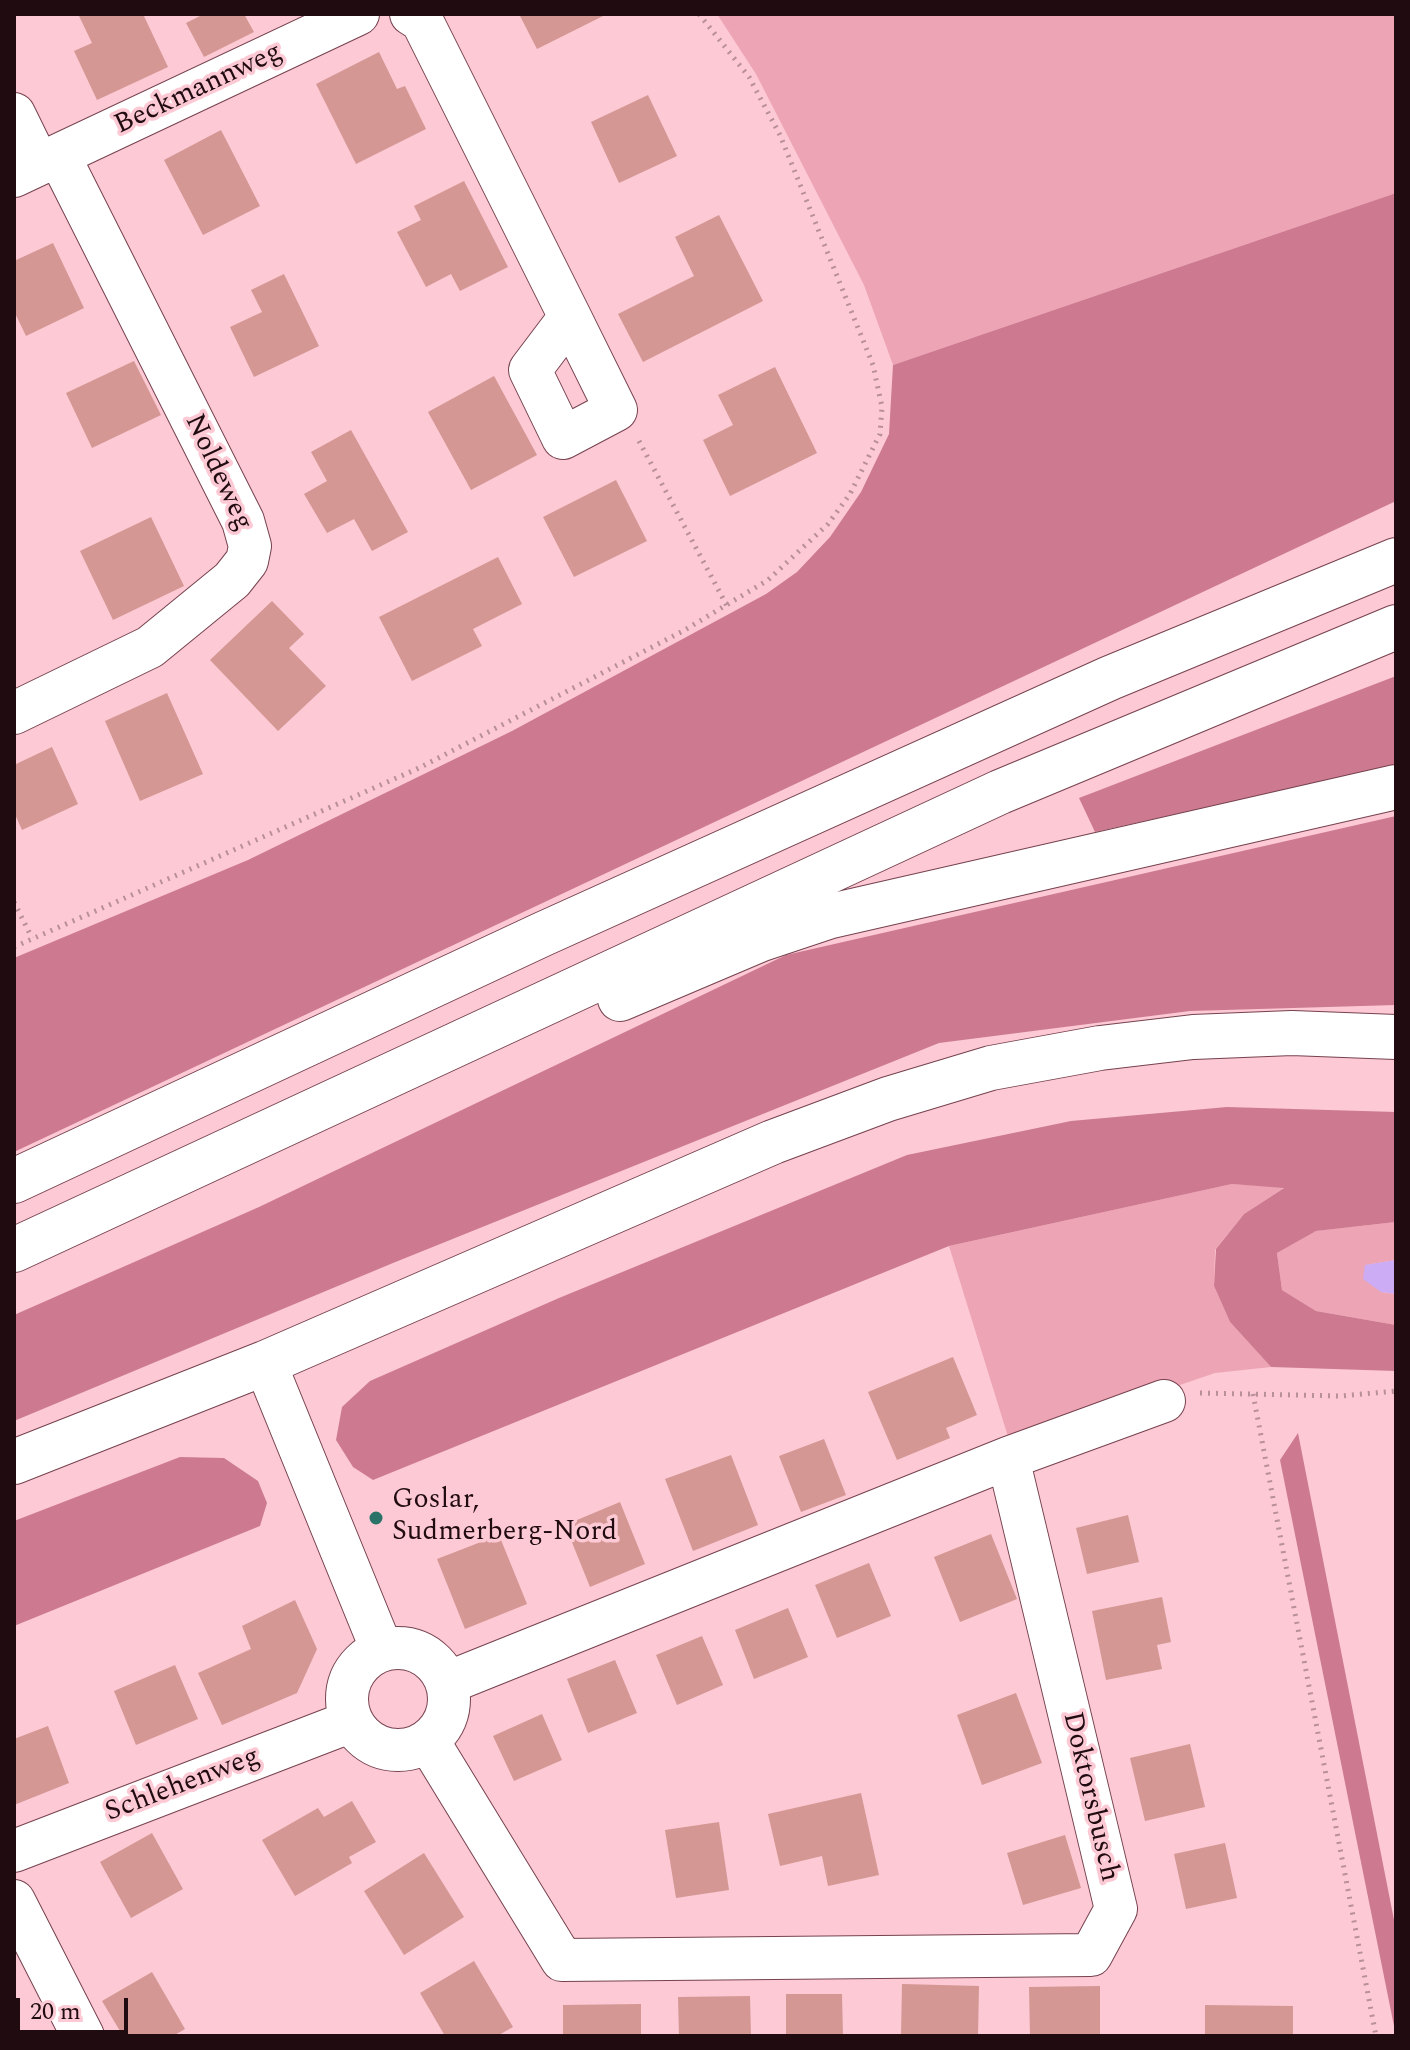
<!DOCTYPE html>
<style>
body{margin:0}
#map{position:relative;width:1410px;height:2050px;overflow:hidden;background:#fcc9d4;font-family:Spectral,serif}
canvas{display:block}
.frame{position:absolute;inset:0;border:16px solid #200b11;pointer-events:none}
.scale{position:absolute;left:16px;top:1998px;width:112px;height:36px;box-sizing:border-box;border:4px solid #200b11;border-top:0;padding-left:10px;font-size:24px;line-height:28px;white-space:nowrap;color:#200b11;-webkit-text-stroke:6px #fcc9d4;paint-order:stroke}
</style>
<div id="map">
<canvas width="1410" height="2050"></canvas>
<div class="frame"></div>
<div class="scale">20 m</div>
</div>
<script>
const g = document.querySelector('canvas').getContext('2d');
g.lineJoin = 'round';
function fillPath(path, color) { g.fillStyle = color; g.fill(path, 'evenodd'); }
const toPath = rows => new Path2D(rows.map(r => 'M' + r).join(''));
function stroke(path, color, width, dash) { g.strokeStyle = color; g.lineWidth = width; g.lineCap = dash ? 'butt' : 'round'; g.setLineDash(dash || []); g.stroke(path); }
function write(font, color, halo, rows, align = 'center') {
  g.font = font + ' Spectral,serif'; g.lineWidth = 7; g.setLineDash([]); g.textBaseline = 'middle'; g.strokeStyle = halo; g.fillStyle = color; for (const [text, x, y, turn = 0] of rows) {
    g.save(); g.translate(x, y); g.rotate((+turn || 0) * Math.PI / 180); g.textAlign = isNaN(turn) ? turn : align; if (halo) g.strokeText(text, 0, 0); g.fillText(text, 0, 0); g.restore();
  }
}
fillPath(toPath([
 [717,14,1396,14,1396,193,893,365,864,285,756,74],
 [1232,1184,1285,1187,1244,1214,1215,1250,1214,1286,1230,1322,1271,1367,1215,1373,1010,1443,949,1246],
 [1396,1222,1396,1260,1366,1265,1381,1292,1396,1294,1396,1325,1316,1311,1282,1290,1277,1253,1315,1231]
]), '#eda4b5');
fillPath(toPath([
 [1396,193,1396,501,14,1152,14,958,248,860,512,731,766,594,797,572,830,537,861,492,889,434,893,365],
 [1396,676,1396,765,1095,832,1079,798],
 [1396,816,1396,1005,1190,1011,939,1043,393,1263,14,1421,14,1315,259,1207,786,955],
 [1227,1107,1396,1112,1396,1222,1316,1231,1277,1253,1282,1290,1316,1311,1396,1325,1396,1371,1271,1367,1230,1322,1214,1286,1216,1249,1244,1214,1284,1188,1232,1184,949,1246,373,1480,353,1467,336,1440,342,1407,370,1381,559,1298,907,1155,1071,1121],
 [1298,1433,1396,1930,1396,2036,1280,1460],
 [180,1457,224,1458,258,1481,267,1503,260,1526,14,1626,14,1521]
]), '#cd7a90');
fillPath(toPath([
 [1396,1260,1396,1294,1381,1292,1363,1279,1365,1265]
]), '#cbacf5');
fillPath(toPath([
 [82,14,143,14,168,67,97,100,74,51,92,43,79,16],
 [204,14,244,14,254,32,204,57,186,23],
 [519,14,607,14,537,49],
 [379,52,397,89,405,86,426,129,356,164,316,84],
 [648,95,677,156,619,183,591,122],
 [221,130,260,206,203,235,164,160],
 [464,181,508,267,460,291,451,274,426,287,397,232,421,220,414,206],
 [719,215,763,301,643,362,618,314,694,276,675,237],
 [53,243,84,308,26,336,14,311,14,261],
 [284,274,319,346,254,377,230,327,262,312,251,290],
 [134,361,161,415,92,448,66,393],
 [775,367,817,453,730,496,703,440,733,425,718,395],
 [494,376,537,455,471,490,428,412],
 [351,430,408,532,372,551,354,519,327,533,304,494,327,481,311,452],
 [616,480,647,541,574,577,543,517],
 [151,517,184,586,113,620,80,551],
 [498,557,522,604,473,629,482,646,412,681,379,617],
 [272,601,304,634,289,648,326,686,278,731,210,660],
 [167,693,203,774,140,801,105,721],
 [52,747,78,804,22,830,14,812,14,765],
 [953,1357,977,1415,946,1428,950,1438,897,1460,868,1392],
 [824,1439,846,1495,801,1512,779,1456],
 [731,1455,758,1525,693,1551,665,1479],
 [620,1502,645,1564,590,1587,565,1525],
 [1128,1515,1139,1562,1087,1574,1076,1528],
 [991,1534,1017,1599,960,1622,934,1557],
 [499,1535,527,1604,465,1629,437,1559],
 [869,1563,891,1616,837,1638,815,1585],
 [1162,1597,1171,1642,1157,1645,1162,1669,1106,1680,1092,1611],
 [295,1600,317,1649,297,1693,222,1725,198,1673,251,1649,242,1626],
 [788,1608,808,1657,754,1679,735,1630],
 [702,1636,723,1685,677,1705,656,1655],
 [615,1660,637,1713,588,1733,567,1679],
 [175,1665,198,1719,136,1745,114,1691],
 [1016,1693,1042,1763,982,1785,957,1715],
 [542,1714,562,1760,514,1781,493,1736],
 [48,1726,69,1783,14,1805,14,1739],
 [1190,1744,1205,1807,1145,1821,1130,1758],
 [861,1793,879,1875,828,1886,822,1856,780,1866,768,1814],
 [352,1801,376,1842,349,1857,352,1863,295,1896,262,1840,318,1808,324,1817],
 [719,1822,729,1890,676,1898,665,1830],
 [152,1833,183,1889,131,1918,100,1862],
 [1065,1835,1081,1888,1023,1905,1007,1853],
 [1225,1843,1237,1898,1186,1909,1174,1854],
 [424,1853,464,1917,404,1955,364,1891],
 [474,1961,513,2027,497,2036,445,2036,420,1993],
 [152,1972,185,2029,173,2036,123,2036,102,2001],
 [902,1984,979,1986,978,2036,901,2036],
 [1100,1986,1100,2036,1030,2036,1029,1987],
 [786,1994,842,1994,843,2036,786,2036],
 [750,1996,751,2036,679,2036,678,1997],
 [641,2004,641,2036,563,2036,563,2005],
 [1205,2005,1293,2006,1293,2036,1205,2036]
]), '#d49793');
const street = toPath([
 [411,14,422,21,570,317,616,410,563,438,530,370,570,317],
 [14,114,38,163],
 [14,176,358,14],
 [14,713,150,647,232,580,247,561,250,546,243,521,59,156],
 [265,1363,382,1650],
 [1008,1458,1164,1401],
 '347 1699a51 51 0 1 1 102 0a51 51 0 1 1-102 0Z',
 [428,1741,562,1960,1091,1955,1116,1909,1008,1458,447,1683],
 [14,1851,352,1721],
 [14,1901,83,2036]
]);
const secondary = toPath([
 [14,1462,265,1363,773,1142,888,1099,991,1068,1100,1048,1193,1037,1292,1033,1396,1037]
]);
const highway = toPath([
 [620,999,759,940,831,916,1396,787],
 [14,1181,543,934,1110,678,1396,560],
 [14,1250,1000,792,1396,627]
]);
stroke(street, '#76424f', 44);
stroke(secondary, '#76424f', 46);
stroke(highway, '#76424f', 46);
stroke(toPath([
 [639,441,727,606],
 [14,902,32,938],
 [14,947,419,768,683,631,768,580,828,524,850,494,880,434,882,407,873,365,780,135,749,77,699,14],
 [1200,1393,1341,1396,1396,1391],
 [1253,1394,1376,2036]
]), '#b98f99', 5, [2, 6]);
stroke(street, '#fff', 42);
stroke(secondary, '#fff', 44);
stroke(highway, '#fff', 44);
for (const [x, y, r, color] of [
 [376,1518,8,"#2b7269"]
]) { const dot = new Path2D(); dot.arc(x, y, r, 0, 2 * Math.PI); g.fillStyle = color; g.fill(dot); stroke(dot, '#fcc9d4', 3); }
write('28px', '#200b11', '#fcc9d4', [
 ["Beckmannweg",199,90,-25],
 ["Noldeweg",217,473,65],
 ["Schlehenweg",183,1786,-21],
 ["Doktorsbusch",1089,1797,77]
]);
write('28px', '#200b11', '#fcc9d4', [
 ["Goslar,",392,1502],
 ["Sudmerberg-Nord",392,1534]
], 'left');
</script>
